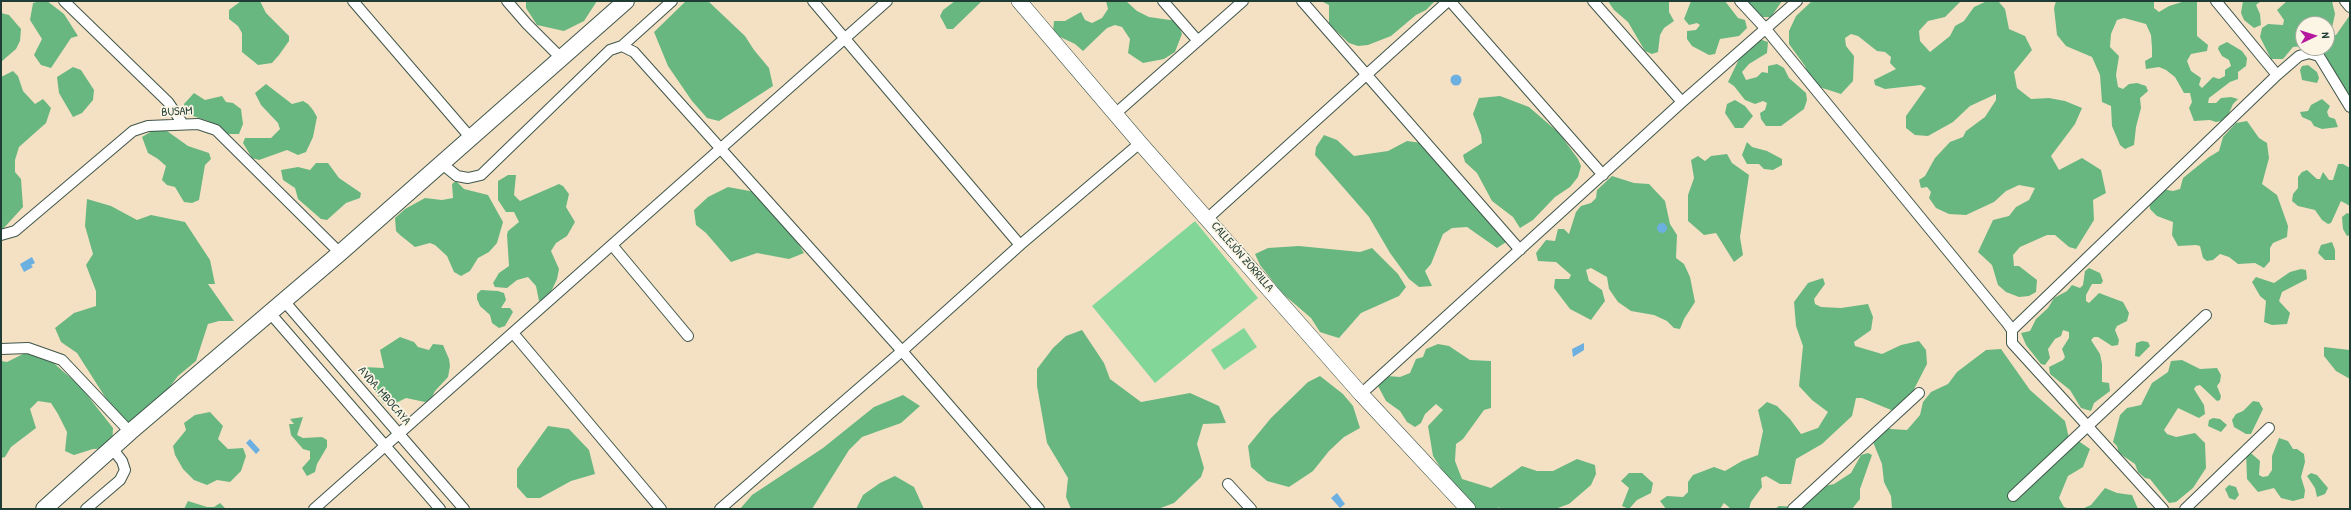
<!DOCTYPE html>
<meta charset="utf-8">
<style>
body{margin:0}
#map{position:relative;width:2351px;height:510px;overflow:hidden;background:#f4e1c4;font-family:"Patrick Hand",sans-serif}
canvas{display:block}
.frame{position:absolute;inset:0;border:2px solid #1f3d34;pointer-events:none}
.north{position:absolute;left:2295px;top:16px;width:40px;height:40px;box-sizing:border-box;background:#fcf5e5;border:1px solid #a4ab9e;border-radius:50%;rotate:86deg;font-size:11px;font-weight:700;line-height:16px;text-align:center;color:#1f3d34}
.north::after{content:'';display:block;margin:auto;width:14px;height:18px;background:#b5179e;clip-path:polygon(50% 0,100% 100%,50% 72%,0 100%)}
</style>
<div id="map">
<canvas width="2351" height="510"></canvas>
<div class="frame"></div>
<div class="north">N</div>
</div>
<script>
const g = document.querySelector('canvas').getContext('2d');
g.lineJoin = 'round';
function fillPath(path, color) { g.fillStyle = color; g.fill(path, 'evenodd'); }
const toPath = rows => new Path2D(rows.map(r => 'M' + r).join(''));
function stroke(path, color, width, dash) { g.strokeStyle = color; g.lineWidth = width; g.lineCap = dash ? 'butt' : 'round'; g.setLineDash(dash || []); g.stroke(path); }
function write(font, color, halo, rows, align = 'center') {
  g.font = font + ' "Patrick Hand",sans-serif'; g.lineWidth = 3.5; g.setLineDash([]); g.textBaseline = 'middle'; g.strokeStyle = halo; g.fillStyle = color; for (const [text, x, y, turn = 0] of rows) {
    g.save(); g.translate(x, y); g.rotate((+turn || 0) * Math.PI / 180); g.textAlign = isNaN(turn) ? turn : align; if (halo) g.strokeText(text, 0, 0); g.fillText(text, 0, 0); g.restore();
  }
}
fillPath(toPath([
 [1195,221,1258,298,1155,383,1092,306],
 [1244,328,1257,347,1224,370,1211,350]
]), '#82d698');
fillPath(toPath([
 [40,1,47,1,64,14,78,36,71,38,51,68,41,65,34,55,42,39,30,20,33,3],
 [241,1,260,1,266,13,289,36,289,41,279,55,272,63,258,65,242,52,242,33,238,26,229,19,229,10],
 [526,1,597,1,584,21,564,31,537,25,526,8],
 [708,1,745,36,754,50,769,68,773,86,719,121,707,118,692,101,668,66,654,32,685,2],
 [955,1,982,1,953,29,947,29,940,16,943,10],
 [1106,1,1126,1,1137,11,1149,17,1177,21,1182,34,1175,52,1164,59,1143,63,1128,53,1130,39,1122,27,1115,25,1107,28,1083,51,1075,44,1058,36,1053,31,1054,21,1065,21,1081,12,1085,20,1092,23,1102,18,1108,9],
 [1321,1,1435,1,1426,10,1416,15,1391,36,1368,45,1358,46,1349,43,1329,24,1329,5],
 [1608,1,1669,1,1669,12,1674,21,1664,28,1660,35,1658,52,1652,54,1645,51,1628,22,1614,10],
 [1691,1,1725,1,1738,18,1745,20,1747,28,1739,36,1720,39,1715,54,1709,55,1692,46,1687,39,1687,31,1696,30,1700,25,1697,23,1689,25,1684,19],
 [1747,1,1782,1,1771,17,1762,17],
 [1812,1,1961,1,1945,17,1928,21,1919,31,1920,41,1930,52,1950,36,1955,26,1964,21,1974,7,1987,1,1998,1,2005,9,2009,29,2025,36,2032,50,2014,72,2017,88,2031,99,2049,98,2065,101,2082,108,2075,124,2051,156,2059,170,2082,158,2101,170,2106,193,2093,200,2094,220,2076,249,2069,247,2055,235,2047,235,2020,247,2013,255,2014,266,2019,266,2037,280,2036,292,2029,296,2019,297,2006,292,1998,285,1992,265,1978,252,1993,220,2009,216,2016,207,2029,200,2035,188,2019,185,2006,191,1994,202,1966,215,1949,214,1936,208,1929,198,1931,192,1927,187,1921,188,1919,180,1925,176,1935,158,1950,142,1963,137,1966,131,1985,117,1996,100,1996,94,1970,106,1953,122,1928,136,1915,135,1906,128,1906,116,1926,88,1921,85,1885,89,1875,85,1874,80,1896,69,1890,63,1891,57,1885,52,1877,51,1858,36,1851,34,1845,38,1846,46,1854,56,1853,81,1841,94,1813,85,1805,66,1789,44,1789,31,1796,16],
 [2056,1,2154,1,2154,8,2159,12,2169,6,2185,1,2197,1,2197,36,2208,45,2207,51,2191,54,2187,61,2191,71,2201,78,2199,85,2202,88,2213,77,2219,79,2225,76,2225,70,2231,66,2229,60,2222,56,2218,49,2219,46,2227,42,2242,51,2247,58,2246,66,2238,72,2238,79,2230,82,2209,98,2208,103,2216,103,2221,98,2231,97,2238,99,2233,104,2226,120,2216,122,2210,120,2194,121,2189,108,2192,102,2190,93,2184,93,2175,77,2166,70,2159,67,2146,69,2145,61,2152,57,2152,48,2151,35,2146,24,2124,18,2117,20,2111,34,2110,47,2119,56,2116,75,2118,87,2123,89,2129,84,2137,83,2146,86,2148,91,2140,98,2141,108,2136,127,2134,145,2125,149,2120,145,2112,126,2111,106,2102,102,2100,75,2092,57,2066,46,2057,35,2054,8],
 [2243,1,2261,1,2256,5,2260,14,2261,25,2254,28,2244,20,2241,13],
 [2287,1,2332,1,2335,14,2332,28,2327,30,2327,24,2303,24,2303,46,2293,47,2283,59,2271,59,2260,37,2262,28,2268,24,2283,25,2284,20,2277,10],
 [1,13,9,15,21,29,20,41,16,49,1,62],
 [2350,15,2350,102,2320,65,2322,48,2327,48,2327,38,2336,35],
 [1759,39,1768,42,1767,53,1749,64,1742,72,1746,80,1757,77,1762,72,1768,73,1768,66,1777,64,1784,68,1789,78,1806,93,1807,100,1804,109,1781,126,1766,126,1761,119,1760,113,1765,110,1767,103,1763,101,1755,104,1745,100,1734,86,1728,82,1740,57],
 [2308,65,2317,72,2319,78,2317,83,2302,80,2300,70,2302,66],
 [73,67,81,70,94,90,93,100,82,113,73,117,59,93,57,77],
 [13,71,18,76,23,91,35,104,43,99,51,108,46,123,19,147,15,160,15,172,21,179,23,207,3,229,1,229,1,77],
 [266,84,292,104,303,101,308,104,313,110,317,117,313,137,306,152,298,155,287,150,259,160,252,158,243,143,245,138,271,138,280,129,278,123,261,105,255,93],
 [194,93,205,100,222,96,226,102,233,103,241,109,243,124,239,134,228,134,208,121,187,114,184,104],
 [1500,96,1529,107,1559,133,1578,159,1581,166,1578,177,1570,187,1555,197,1533,220,1520,228,1513,217,1492,201,1477,173,1465,162,1463,155,1482,143,1481,135,1473,114,1479,98],
 [2322,99,2330,106,2327,112,2329,117,2335,119,2338,127,2322,129,2314,126,2311,121,2302,117,2300,112,2308,111,2311,105],
 [1735,100,1745,106,1753,116,1743,128,1735,128,1725,113,1727,104],
 [2247,121,2259,138,2267,143,2269,158,2262,184,2277,195,2288,226,2287,237,2273,243,2270,248,2270,261,2264,268,2255,263,2238,264,2229,257,2220,254,2213,260,2207,261,2203,258,2200,246,2196,245,2178,246,2172,235,2173,222,2157,216,2150,209,2148,194,2156,188,2173,191,2180,189,2183,178,2209,157,2219,151,2223,137,2236,123],
 [152,131,167,131,188,146,209,153,211,159,205,165,199,200,192,203,184,202,175,187,167,185,162,180,166,166,158,159,148,153,142,137],
 [1324,135,1337,140,1354,156,1388,151,1407,141,1422,143,1447,170,1455,184,1469,191,1506,235,1506,242,1497,248,1467,227,1452,228,1443,234,1431,264,1425,271,1432,286,1419,287,1409,279,1390,253,1369,217,1315,155,1316,147],
 [1747,142,1752,147,1767,151,1782,159,1782,165,1773,170,1764,169,1759,164,1747,164,1742,155],
 [1727,154,1732,163,1749,175,1740,237,1743,255,1734,262,1716,233,1704,235,1688,221,1688,195,1694,178,1691,160,1698,156,1705,161,1711,156],
 [316,163,328,163,339,178,361,193,360,198,346,203,327,220,321,219,298,199,295,188,283,180,281,170,298,167,310,170],
 [2338,164,2343,164,2350,168,2350,206,2341,201,2331,223,2328,224,2322,220,2315,210,2298,206,2292,201,2293,194,2298,188,2298,177,2302,172,2307,170,2317,179,2320,179,2323,172,2329,180,2333,180],
 [508,175,516,175,514,195,520,201,559,184,563,186,569,194,566,207,575,222,567,236,556,243,551,251,559,269,557,279,548,298,539,301,536,286,528,277,517,280,507,288,495,287,493,283,499,273,509,266,507,235,508,231,519,222,514,212,506,212,498,200,498,181],
 [1612,176,1634,183,1649,184,1665,201,1670,224,1677,235,1676,258,1684,264,1690,277,1695,302,1684,319,1680,329,1674,328,1667,321,1654,315,1631,311,1618,302,1609,289,1607,277,1591,268,1586,270,1589,281,1602,290,1605,301,1591,320,1570,309,1554,288,1555,279,1569,279,1571,275,1556,262,1538,261,1536,253,1546,240,1555,241,1558,229,1564,229,1569,234,1576,212,1581,206,1591,203,1596,198,1597,190],
 [456,181,464,189,488,195,503,222,497,243,489,252,478,258,470,271,461,276,454,272,447,256,435,245,430,243,415,247,400,235,396,231,395,218,405,209,425,198,442,200,453,198,452,184],
 [728,187,755,192,779,211,804,253,789,259,757,253,731,262,706,233,696,225,694,210,708,197],
 [87,199,111,206,137,220,151,215,185,222,210,260,215,284,208,284,234,321,219,321,208,324,196,361,178,376,160,400,140,417,123,425,77,353,61,342,55,328,74,313,96,306,96,291,86,265,93,254,85,226],
 [2347,213,2350,214,2350,235,2347,236,2343,229,2342,217],
 [2332,242,2335,250,2335,260,2325,260,2318,253,2321,245],
 [1299,246,1360,252,1372,248,1398,274,1406,287,1399,296,1361,313,1339,338,1329,335,1320,332,1311,318,1282,293,1260,265,1255,254,1268,248],
 [2089,268,2100,273,2103,281,2101,284,2092,284,2086,295,2086,301,2089,303,2099,293,2123,302,2129,313,2127,321,2117,326,2115,330,2119,340,2118,345,2112,346,2098,337,2094,337,2091,340,2100,354,2102,364,2102,382,2109,383,2110,391,2094,403,2091,411,2081,408,2070,390,2050,374,2049,367,2063,360,2065,357,2062,349,2069,338,2069,332,2063,330,2061,336,2055,339,2048,349,2050,358,2045,365,2041,364,2026,345,2021,333,2030,331,2036,319,2048,308,2054,298,2067,291,2072,285,2080,288,2083,285,2085,271],
 [2301,269,2306,270,2307,279,2282,292,2279,301,2290,313,2287,324,2272,325,2264,322,2266,301,2260,296,2252,282,2256,277,2274,283,2290,272],
 [1823,278,1825,284,1814,299,1815,304,1821,307,1841,308,1868,304,1873,317,1871,330,1854,342,1855,346,1882,354,1901,345,1919,341,1926,350,1927,364,1909,399,1896,412,1862,398,1856,398,1852,416,1822,444,1796,459,1791,484,1780,484,1766,476,1761,478,1762,487,1751,502,1749,509,1731,509,1724,503,1720,509,1666,509,1660,501,1667,496,1683,497,1688,492,1688,482,1693,475,1714,467,1725,471,1742,461,1758,455,1763,431,1758,410,1767,402,1777,406,1790,419,1801,434,1818,428,1828,412,1812,400,1799,386,1803,346,1796,326,1794,302,1808,283],
 [481,290,498,291,504,293,506,300,501,308,510,308,513,312,505,326,499,328,492,323,490,315,480,306,477,299,477,294],
 [1082,330,1104,363,1110,379,1141,402,1190,393,1219,406,1226,423,1203,424,1197,444,1204,468,1201,477,1174,503,1158,509,1071,509,1066,497,1068,478,1047,443,1037,386,1037,369,1053,348,1066,336],
 [400,337,414,342,418,347,429,350,433,344,443,345,449,359,450,366,448,377,435,391,431,399,425,402,406,398,396,403,383,403,363,373,363,367,384,368,380,350],
 [2142,341,2148,342,2150,346,2139,357,2135,356,2136,343],
 [1438,344,1449,346,1470,360,1491,361,1491,408,1484,410,1463,439,1456,444,1455,461,1462,479,1491,488,1522,466,1537,471,1553,471,1577,459,1595,465,1596,474,1591,485,1569,504,1555,509,1500,509,1499,507,1497,509,1474,509,1449,481,1433,456,1428,426,1443,410,1436,404,1425,414,1421,423,1415,427,1407,422,1400,411,1386,401,1378,386,1387,376,1400,377,1410,373,1416,359,1423,357,1426,349],
 [2324,347,2350,350,2350,379,2336,371,2324,356],
 [2001,349,2030,390,2065,421,2069,438,2077,440,2090,449,2083,467,2068,476,2059,498,2064,507,2070,509,1892,509,1891,496,1884,482,1882,464,1873,442,1880,425,1891,429,1907,430,1920,415,1923,402,1931,392,1948,384,1957,372,1986,350],
 [41,352,80,386,113,428,112,448,93,449,74,455,65,451,67,432,58,414,51,403,38,401,30,409,36,428,11,447,5,457,1,458,1,361,7,362,25,353],
 [2182,360,2200,369,2217,368,2221,375,2220,382,2217,386,2221,396,2220,400,2217,401,2200,385,2196,386,2194,389,2204,405,2205,414,2199,418,2178,408,2164,430,2167,434,2176,437,2195,433,2205,443,2206,468,2193,488,2176,502,2169,503,2150,479,2145,478,2138,472,2135,464,2119,453,2117,446,2113,442,2120,415,2127,408,2141,405,2152,383,2168,372,2171,361],
 [1320,376,1343,394,1353,406,1360,428,1344,437,1329,451,1313,471,1289,487,1267,481,1251,467,1248,446,1271,418,1308,382],
 [903,395,920,406,901,423,862,437,849,450,812,509,740,509,752,495,823,448,874,407],
 [2253,401,2259,402,2263,409,2251,434,2246,434,2234,427,2232,420,2236,414,2243,411],
 [210,412,223,426,218,439,228,449,243,448,246,456,241,471,230,482,217,480,207,485,194,480,183,469,175,455,173,446,186,430,184,423,195,415],
 [303,417,297,435,303,438,322,437,327,440,327,447,317,464,315,472,307,476,302,468,310,459,310,451,303,449,291,435,289,424,294,424,290,419],
 [2213,418,2220,419,2227,425,2221,432,2208,426,2209,420],
 [548,426,569,429,589,450,595,474,571,481,540,498,527,498,517,487,517,469],
 [2279,438,2288,441,2293,449,2297,449,2304,454,2305,462,2301,477,2305,490,2304,498,2293,501,2281,498,2274,488,2258,492,2247,479,2246,452,2252,454,2260,461,2259,475,2263,477,2268,476,2272,470,2272,456],
 [1868,453,1872,455,1860,489,1860,499,1852,509,1775,509,1779,506,1796,507,1810,489,1834,484,1851,473,1861,455],
 [1629,473,1642,473,1653,483,1651,493,1637,500,1629,509,1622,506,1629,488,1621,481],
 [2311,473,2317,475,2328,488,2325,494,2317,497,2315,488,2307,476],
 [895,476,914,487,924,509,856,509,863,495,880,483],
 [2229,485,2236,487,2239,495,2235,500,2229,498,2227,493,2225,489],
 [2105,488,2117,493,2132,495,2138,509,2082,509,2091,505],
 [188,501,207,507,214,507,220,503,226,509,184,509]
]), '#69b780');
fillPath(toPath([
 '1450.5 80a5.5 5.5 0 1 1 11 0a5.5 5.5 0 1 1-11 0Z',
 '1657 228a5 5 0 1 1 10 0a5 5 0 1 1-10 0Z',
 [32,257,35,263,31,265,33,267,24,272,20,264],
 [1584,343,1584,350,1573,357,1572,349],
 [250,439,260,450,256,454,246,443],
 [1337,493,1345,504,1340,508,1331,498]
]), '#6cafe1');
const street = toPath([
 [64,1,168,102,183,124],
 [353,1,470,137],
 [507,1,527,24,561,58],
 [813,1,1020,245],
 [1163,1,1198,41],
 [1302,1,1520,250],
 [1450,1,1603,175],
 [1593,1,1682,102],
 [1740,1,1765,28,2007,323,2012,330,2012,343,2163,509],
 [2216,1,2277,75,2299,56,2309,53,2319,56,2350,107],
 [2345,1,2350,7],
 [622,46,672,1],
 [1115,114,1243,1],
 [441,163,457,176,468,178,481,175,610,50,622,46,634,52,902,351,1039,509],
 [1208,218,1448,1],
 [1,235,15,231,133,131,148,126,198,124,216,130,340,253],
 [612,245,688,336],
 [284,301,464,509],
 [270,313,440,509],
 [2012,330,2277,75],
 [513,333,661,509],
 [1,349,28,348,62,360,130,432],
 [1361,394,1682,102,1797,1],
 [1228,484,1251,509],
 [2013,496,2206,315],
 [86,509,120,480,125,470,122,461,112,448],
 [314,509,887,1],
 [720,509,902,351,1020,245,1140,143],
 [1793,509,1919,393],
 [2185,509,2269,428]
]);
const secondary = toPath([
 [1019,1,1140,143,1361,394,1468,509]
]);
const primary = toPath([
 [44,509,130,432,340,253,626,1]
]);
stroke(street, '#3f564a', 12);
stroke(secondary, '#3f564a', 16);
stroke(primary, '#3f564a', 18);
stroke(street, '#fff', 10);
stroke(secondary, '#fff', 15);
stroke(primary, '#fff', 16);
write('12px', '#1f3d34', '#fcf5e5', [
 ["BUSAM",177,112,-3],
 ["CALLEJÓN ZORRILLA",1242,257,49],
 ["AVDA. MBOCAYA",384,396,49]
]);
</script>
